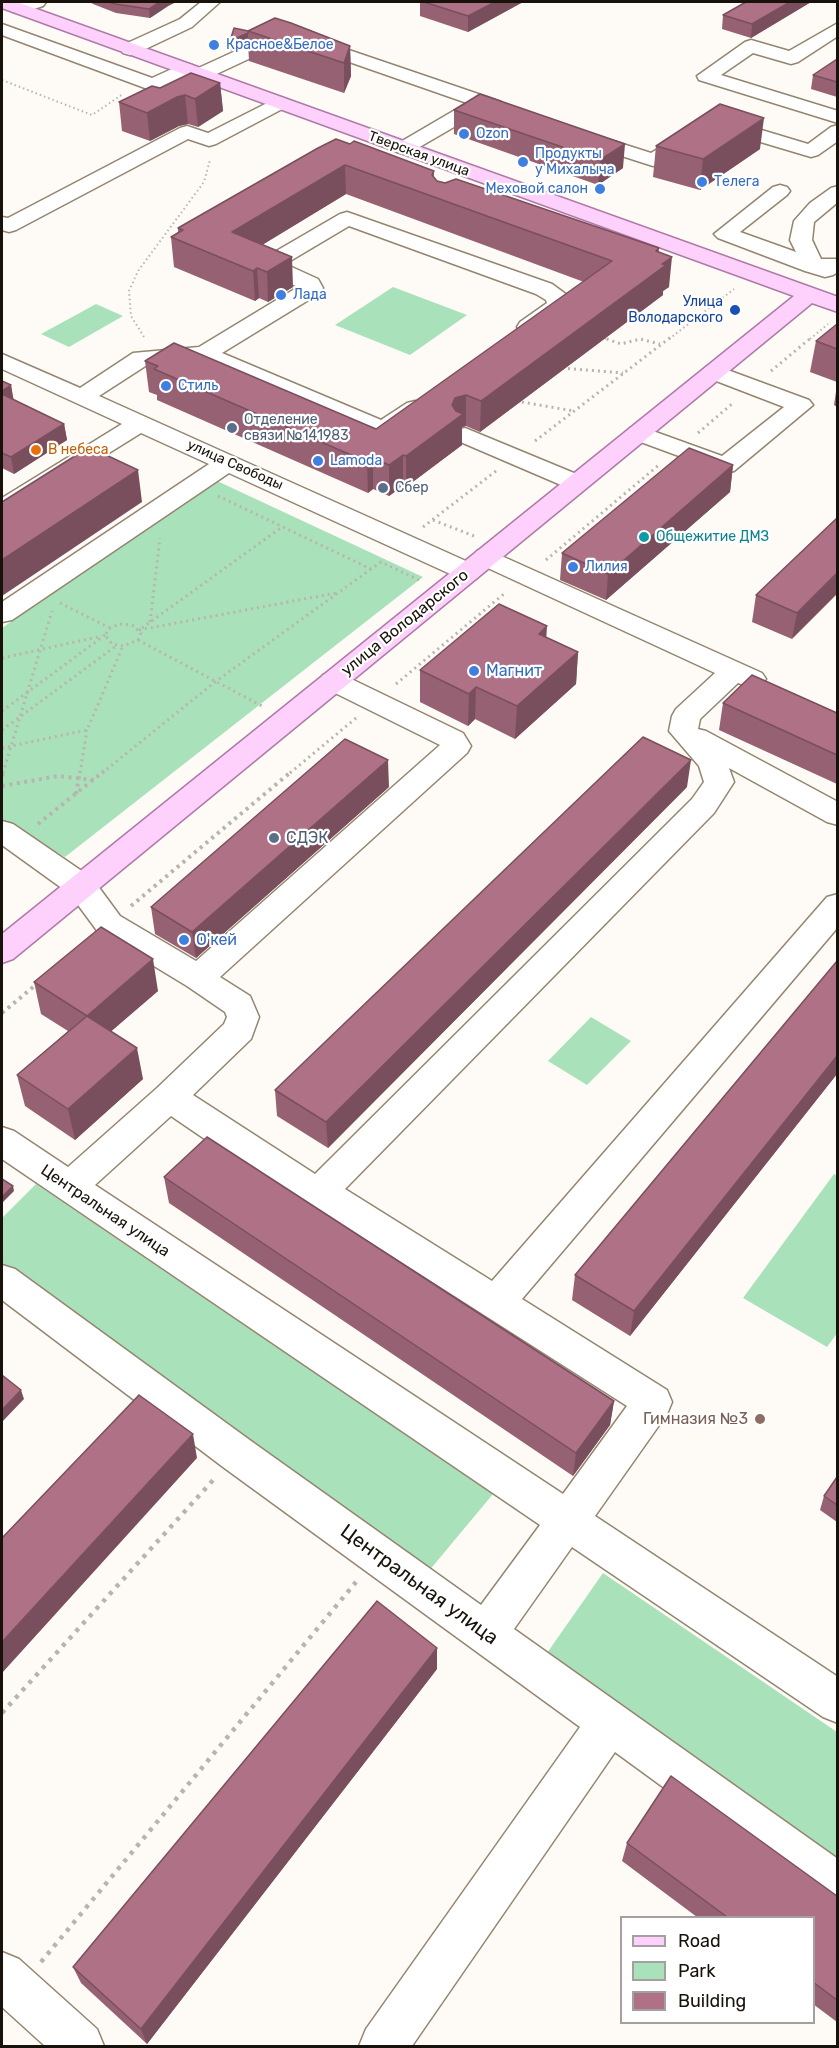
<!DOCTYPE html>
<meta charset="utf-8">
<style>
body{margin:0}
#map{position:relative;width:839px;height:2048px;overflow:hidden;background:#fefbf6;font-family:Rubik,sans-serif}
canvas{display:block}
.frame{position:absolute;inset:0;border:3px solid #18120a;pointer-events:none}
.legend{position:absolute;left:620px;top:1916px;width:195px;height:108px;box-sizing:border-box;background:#fff;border:2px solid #a3a09d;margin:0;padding:8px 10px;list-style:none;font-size:18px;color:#18120a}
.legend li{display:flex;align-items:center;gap:12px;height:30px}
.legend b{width:30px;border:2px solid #a3a09d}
</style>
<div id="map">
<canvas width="839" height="2048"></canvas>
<div class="frame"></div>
<ul class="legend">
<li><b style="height:8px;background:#fed1fd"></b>Road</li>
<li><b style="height:16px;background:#a9e2ba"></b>Park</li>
<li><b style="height:16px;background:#ae7185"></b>Building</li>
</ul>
</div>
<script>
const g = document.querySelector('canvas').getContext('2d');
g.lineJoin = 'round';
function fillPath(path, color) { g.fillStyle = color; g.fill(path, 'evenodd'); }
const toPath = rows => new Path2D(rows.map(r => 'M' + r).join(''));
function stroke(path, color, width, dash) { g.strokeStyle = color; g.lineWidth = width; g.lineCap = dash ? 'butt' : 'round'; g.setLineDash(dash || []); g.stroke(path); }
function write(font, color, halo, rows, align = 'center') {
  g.font = font + ' Rubik,sans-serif'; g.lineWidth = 4.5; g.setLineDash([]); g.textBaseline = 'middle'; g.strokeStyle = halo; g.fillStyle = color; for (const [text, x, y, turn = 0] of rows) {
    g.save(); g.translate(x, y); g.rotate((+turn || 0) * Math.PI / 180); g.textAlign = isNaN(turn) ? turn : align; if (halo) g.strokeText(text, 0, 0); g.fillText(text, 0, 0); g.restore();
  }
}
fillPath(toPath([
 [393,287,467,315,410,355,335,325],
 [96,304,123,316,69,347,41,334],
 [215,480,423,577,65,857,2,820,2,628],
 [591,1017,631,1041,587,1085,548,1061],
 [834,1174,838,1176,838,1332,827,1347,743,1298],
 [36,1184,493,1494,428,1572,2,1264,2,1218],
 [603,1573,837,1732,837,1859,547,1653]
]), '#a9e2ba');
const minor = toPath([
 [21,2,46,2,43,6,25,12,13,12,10,8,13,4,21,2],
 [201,2,220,2,192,27,137,53,130,55,123,53,121,49,123,45,180,19,201,2],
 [838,23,838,36,798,62,791,64,753,53,721,75,838,111,838,123,699,80,697,76,745,42,751,40,789,51,838,23],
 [2,24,152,78,185,63,192,65,194,69,192,73,153,91,2,35,2,24],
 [293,31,490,98,501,102,504,106,501,110,494,112,485,109,411,152,404,154,397,152,394,148,397,144,467,103,292,42,285,42,208,78,194,78,192,74,194,70,275,33,293,31],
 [279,97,286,99,289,103,286,107,216,144,209,146,188,139,16,230,9,232,2,230,2,217,8,218,180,128,187,126,208,133,279,97],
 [715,116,808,144,831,127,838,125,838,141,818,155,811,157,717,129,660,164,653,166,575,141,572,137,575,133,582,131,651,153,708,118,715,116],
 [780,185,787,187,790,191,787,195,740,232,796,252,790,240,794,221,810,203,831,188,838,186,838,202,814,222,812,240,821,259,838,259,838,272,833,275,825,277,805,271,718,238,714,234,773,187,780,185],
 [347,212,552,284,567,295,570,300,569,306,536,332,528,334,520,332,517,327,520,322,547,303,546,300,536,294,349,226,285,264,318,279,323,288,320,293,222,353,381,420,407,403,415,401,423,403,427,408,423,413,392,435,383,437,374,435,201,361,147,365,99,396,477,566,481,572,477,578,468,580,459,578,229,473,12,620,2,622,2,602,209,464,141,433,11,514,2,516,2,498,122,424,2,369,2,354,80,388,133,353,199,347,298,287,263,271,260,266,266,257,340,214,347,212],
 [714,365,809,400,813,405,734,471,725,473,630,438,627,433,630,428,639,426,722,456,784,407,706,377,702,372,706,367,714,365],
 [465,428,586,478,589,483,586,488,577,490,568,488,456,440,453,435,456,430,465,428],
 [486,549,762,673,766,679,762,685,752,688,738,683,700,719,698,729,706,731,838,802,838,825,827,822,729,768,734,782,714,813,345,1189,492,1281,827,897,838,894,838,927,522,1299,667,1390,672,1402,667,1414,595,1516,838,1677,838,1723,823,1717,572,1547,514,1629,838,1859,838,1910,822,1903,615,1752,412,2046,359,2046,366,2029,580,1727,223,1467,2,1300,2,1265,15,1269,251,1441,481,1605,540,1525,2,1159,2,1127,14,1131,68,1167,157,1088,224,1024,227,1017,225,1012,187,986,98,932,70,894,2,845,2,821,13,824,92,878,120,916,196,961,440,745,323,687,319,681,323,675,333,672,343,675,463,733,471,746,467,753,220,977,250,996,259,1017,251,1039,193,1095,315,1174,692,799,704,782,699,766,669,731,672,716,676,709,715,673,477,563,473,557,477,551,486,549],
 [171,1116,284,1193,304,1200,627,1406,563,1494,95,1185,171,1116],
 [2,1952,19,1959,97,2029,104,2046,45,2046,2,2007,2,1952]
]);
const major = toPath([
 [2,2,17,2,838,297,838,312,812,303,13,959,2,963,2,934,794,296,2,8,2,2]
]);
stroke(minor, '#94856f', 3);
stroke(major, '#ae7ba7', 3);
stroke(toPath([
 [2,80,92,115,123,94],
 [144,337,131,316,129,291,138,271,204,182,210,160],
 [601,337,606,339],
 [669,339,734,289],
 [810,339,828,324]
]), '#b8b4af', 2, [1.5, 3]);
stroke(toPath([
 [601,337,621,344,640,339,660,344],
 [562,368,623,373],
 [771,371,812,337],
 [516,401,574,411],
 [698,433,733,403],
 [535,441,671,337],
 [218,496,371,569,381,562,419,580],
 [433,520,474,536],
 [423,527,496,471],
 [546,560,660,464],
 [60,603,110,628],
 [150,622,160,538],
 [120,624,132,625,141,633,138,640,123,646,112,644,105,635,110,628,120,624],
 [142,628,282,527],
 [139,630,336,593],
 [138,640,262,706],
 [2,658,102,636],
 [396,684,505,593],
 [2,711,105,635],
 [2,730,116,646],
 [2,748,87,730,123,646],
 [3,773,52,611],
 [80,773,87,730],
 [102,773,215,682,371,569],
 [290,773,356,718]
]), '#b8b4af', 3, [2, 4]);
stroke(toPath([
 [2,776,3,771],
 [2,786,58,776,94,780],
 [76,794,80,771],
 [38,824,104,771],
 [131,906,292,771],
 [2,1013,38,983]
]), '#b8b4af', 4, [3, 4.5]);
stroke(toPath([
 [2,1713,215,1478],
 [41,1962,356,1582]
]), '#b8b4af', 4.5, [4, 6]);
fillPath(minor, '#fff');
fillPath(major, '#fed1fd');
fillPath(toPath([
 [90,2,176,2,168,6,150,18,116,13,93,4],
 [420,2,523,2,468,32,420,16],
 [811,2,751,38,722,29,723,15],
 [248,31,350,46,351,76,344,93,249,61,248,43,231,51,230,41],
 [837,59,837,97,811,89,813,75],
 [220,83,223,111,198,127,188,124,179,126,150,141,122,131,119,102,160,88],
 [454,110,623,168,598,185,454,134],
 [656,146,760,149,700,190,653,177],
 [318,148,434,171,434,177,437,181,659,252,669,287,663,291,663,295,480,432,466,426,462,427,462,445,406,487,403,486,389,496,373,489,368,493,157,400,157,395,149,392,145,361,376,429,584,282,346,194,262,245,293,287,268,302,259,298,255,301,174,267,171,237,178,232,178,228],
 [837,324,837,382,810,372,816,341],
 [2,381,11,385,13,400,64,424,67,440,14,474,2,468],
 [837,385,837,407,834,405],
 [733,465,730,492,606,600,560,580,562,553],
 [837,518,792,639,752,622,756,595],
 [546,637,578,652,576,684,515,739,475,719,468,726,420,702,420,670],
 [723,703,837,713,837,784,719,730],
 [389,787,196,958,155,934,151,907],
 [687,787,328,1148,277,1116,275,1090],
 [837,961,837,1074,630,1336,572,1300,575,1275],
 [34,982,158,991,111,1031,143,1079,75,1140,25,1106,17,1075,68,1031,41,1014],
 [164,1177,614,1401,610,1425,573,1476,169,1203],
 [837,1477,837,1522,820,1510,824,1496],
 [437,1669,147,2044,81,1983,73,1967],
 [627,1843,837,1896,837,2022,813,2004,813,1917,697,1917,622,1861]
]), '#966172');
fillPath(toPath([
 [159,2,176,2,168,6,150,18,149,9],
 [495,2,523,2,468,32,468,16],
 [790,2,811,2,751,38,752,24],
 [248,33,248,43,231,51,230,41],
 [350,46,351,76,344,93,344,63],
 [220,83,223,111,198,127,195,99],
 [185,95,188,124,179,126,150,141,147,113,177,97],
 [764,118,760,149,700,190,703,159],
 [625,144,623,168,598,185,600,160],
 [345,165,346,194,234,262,232,232],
 [659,248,657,272,662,264,672,257,669,287,663,291,663,295,480,432,481,401],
 [292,257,293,287,268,302,267,272],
 [257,268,259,298,255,301,253,271],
 [11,385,14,402,2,409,2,391],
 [466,395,466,426,462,427,462,445,406,487,406,456,452,405,455,398],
 [64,424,67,440,14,474,11,457],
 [403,455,403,486,389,496,389,465],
 [373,458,373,489,368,493,367,462],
 [733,465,730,492,606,600,608,574],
 [138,470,142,502,2,596,2,560],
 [837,573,837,594,792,639,797,613],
 [547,626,545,659,539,634],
 [578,652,576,684,515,739,517,706],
 [476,687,475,719,468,726,469,694],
 [388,760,389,787,196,958,192,932],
 [691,760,687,787,328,1148,326,1122],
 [153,959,158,991,93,1047,87,1016],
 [137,1048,143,1079,75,1140,68,1109],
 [837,1056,837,1074,630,1336,634,1311],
 [13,1186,14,1191,2,1203,2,1197],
 [21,1390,24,1399,2,1422,2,1410],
 [614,1401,610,1425,573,1476,576,1453],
 [193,1434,197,1458,2,1673,2,1642],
 [437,1648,437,1669,147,2044,141,2029]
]), '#7a4f5d');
const building = toPath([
 [109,2,159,2,149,9,115,4,109,2],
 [424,2,495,2,468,16,424,2],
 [746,2,790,2,752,24,723,15,746,2],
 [275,18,291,23,350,46,344,63,248,31,275,18],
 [234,28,248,31,248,33,230,41,234,28],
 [837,59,837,82,813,75,837,59],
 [191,73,220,83,195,99,185,95,177,97,147,113,119,102,152,86,160,88,191,73],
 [480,94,625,144,600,160,454,110,480,94],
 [720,104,764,118,703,159,656,146,720,104],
 [336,139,350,144,354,141,434,171,432,175,437,181,445,183,456,179,659,248,656,251,672,257,662,264,666,265,481,401,466,395,455,398,452,405,456,411,463,414,406,456,403,455,389,465,373,458,367,462,154,369,158,366,145,361,174,343,376,429,612,261,345,165,232,232,292,257,267,272,257,268,253,271,171,237,183,230,178,228,318,148,336,139],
 [837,324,837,349,816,341,837,324],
 [2,381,11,385,2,391,2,381],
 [2,394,64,424,11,457,2,453,2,394],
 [89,447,138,470,2,560,2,502,89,447],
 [689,448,733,465,608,574,562,553,689,448],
 [837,518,837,573,797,613,756,595,837,518],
 [499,604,547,626,539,634,578,652,517,706,476,687,469,694,420,670,499,604],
 [752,675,837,713,837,755,723,703,752,675],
 [643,737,691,760,326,1122,275,1090,643,737],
 [345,739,388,760,192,932,151,907,345,739],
 [101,927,153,959,87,1016,34,982,101,927],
 [837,961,837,1056,634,1311,575,1275,837,961],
 [87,1016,137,1048,68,1109,17,1075,87,1016],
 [207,1137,614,1401,576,1453,164,1177,207,1137],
 [2,1179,13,1186,2,1197,2,1179],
 [2,1375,21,1390,2,1410,2,1375],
 [139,1395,193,1434,2,1642,2,1538,139,1395],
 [837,1477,837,1505,824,1496,837,1477],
 [377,1601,437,1648,141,2029,73,1967,377,1601],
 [671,1776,837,1896,837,2000,813,1982,813,1917,727,1917,627,1843,671,1776]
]);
fillPath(building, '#ae7185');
stroke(building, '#7a4f5d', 1.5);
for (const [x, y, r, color] of [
 [214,45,6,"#3f7fe0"],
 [464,134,6,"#3f7fe0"],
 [523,162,6,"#3f7fe0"],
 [702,182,6,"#3f7fe0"],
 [600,189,6,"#3f7fe0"],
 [281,295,6,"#3f7fe0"],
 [735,310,6,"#1a4fb4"],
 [166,386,6,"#3f7fe0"],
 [232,428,6,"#5c6f8a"],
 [36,450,6,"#e8710a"],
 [318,461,6,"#3f7fe0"],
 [383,488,6,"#5c6f8a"],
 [644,537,6,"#0f9aa8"],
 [573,567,6,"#3f7fe0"],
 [474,671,6,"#3f7fe0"],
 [274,838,6,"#5c6f8a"],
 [184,940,6,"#3f7fe0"],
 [760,1419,6,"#8d6e63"]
]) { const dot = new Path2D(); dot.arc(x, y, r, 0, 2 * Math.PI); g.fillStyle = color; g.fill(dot); stroke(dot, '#fff', 2); }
write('14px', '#366cbe', '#fff', [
 ["Красное&Белое",226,45],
 ["Ozon",476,134],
 ["Продукты",535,154],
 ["у Михалыча",535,170],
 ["Телега",714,182],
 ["Меховой салон",588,189,"right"],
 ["Лада",293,295],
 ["Стиль",178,386],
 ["Lamoda",330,461],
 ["Лилия",585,567]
], 'left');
write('14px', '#18120a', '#fff', [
 ["Тверская улица",419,154,20],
 ["улица Свободы",235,465,24]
]);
write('14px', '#164399', '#fff', [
 ["Улица",723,302],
 ["Володарского",723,318]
], 'right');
write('14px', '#4e5e75', '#fff', [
 ["Отделение",244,420],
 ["связи №141983",244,436],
 ["Сбер",395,488]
], 'left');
write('14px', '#c56008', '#fff', [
 ["В небеса",48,450]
], 'left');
write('14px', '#0d838f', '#fff', [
 ["Общежитие ДМЗ",656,537]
], 'left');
write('16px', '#18120a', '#fff', [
 ["улица Володарского",405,623,-39],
 ["Центральная улица",105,1211,34]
]);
write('16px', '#366cbe', '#fff', [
 ["Магнит",486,671],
 ["О'кей",196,940]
], 'left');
write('16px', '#4e5e75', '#fff', [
 ["СДЭК",286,838]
], 'left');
write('16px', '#785e54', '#fff', [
 ["Гимназия №3",748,1419]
], 'right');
write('20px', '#18120a', '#fff', [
 ["Центральная улица",419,1585,36]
]);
</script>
